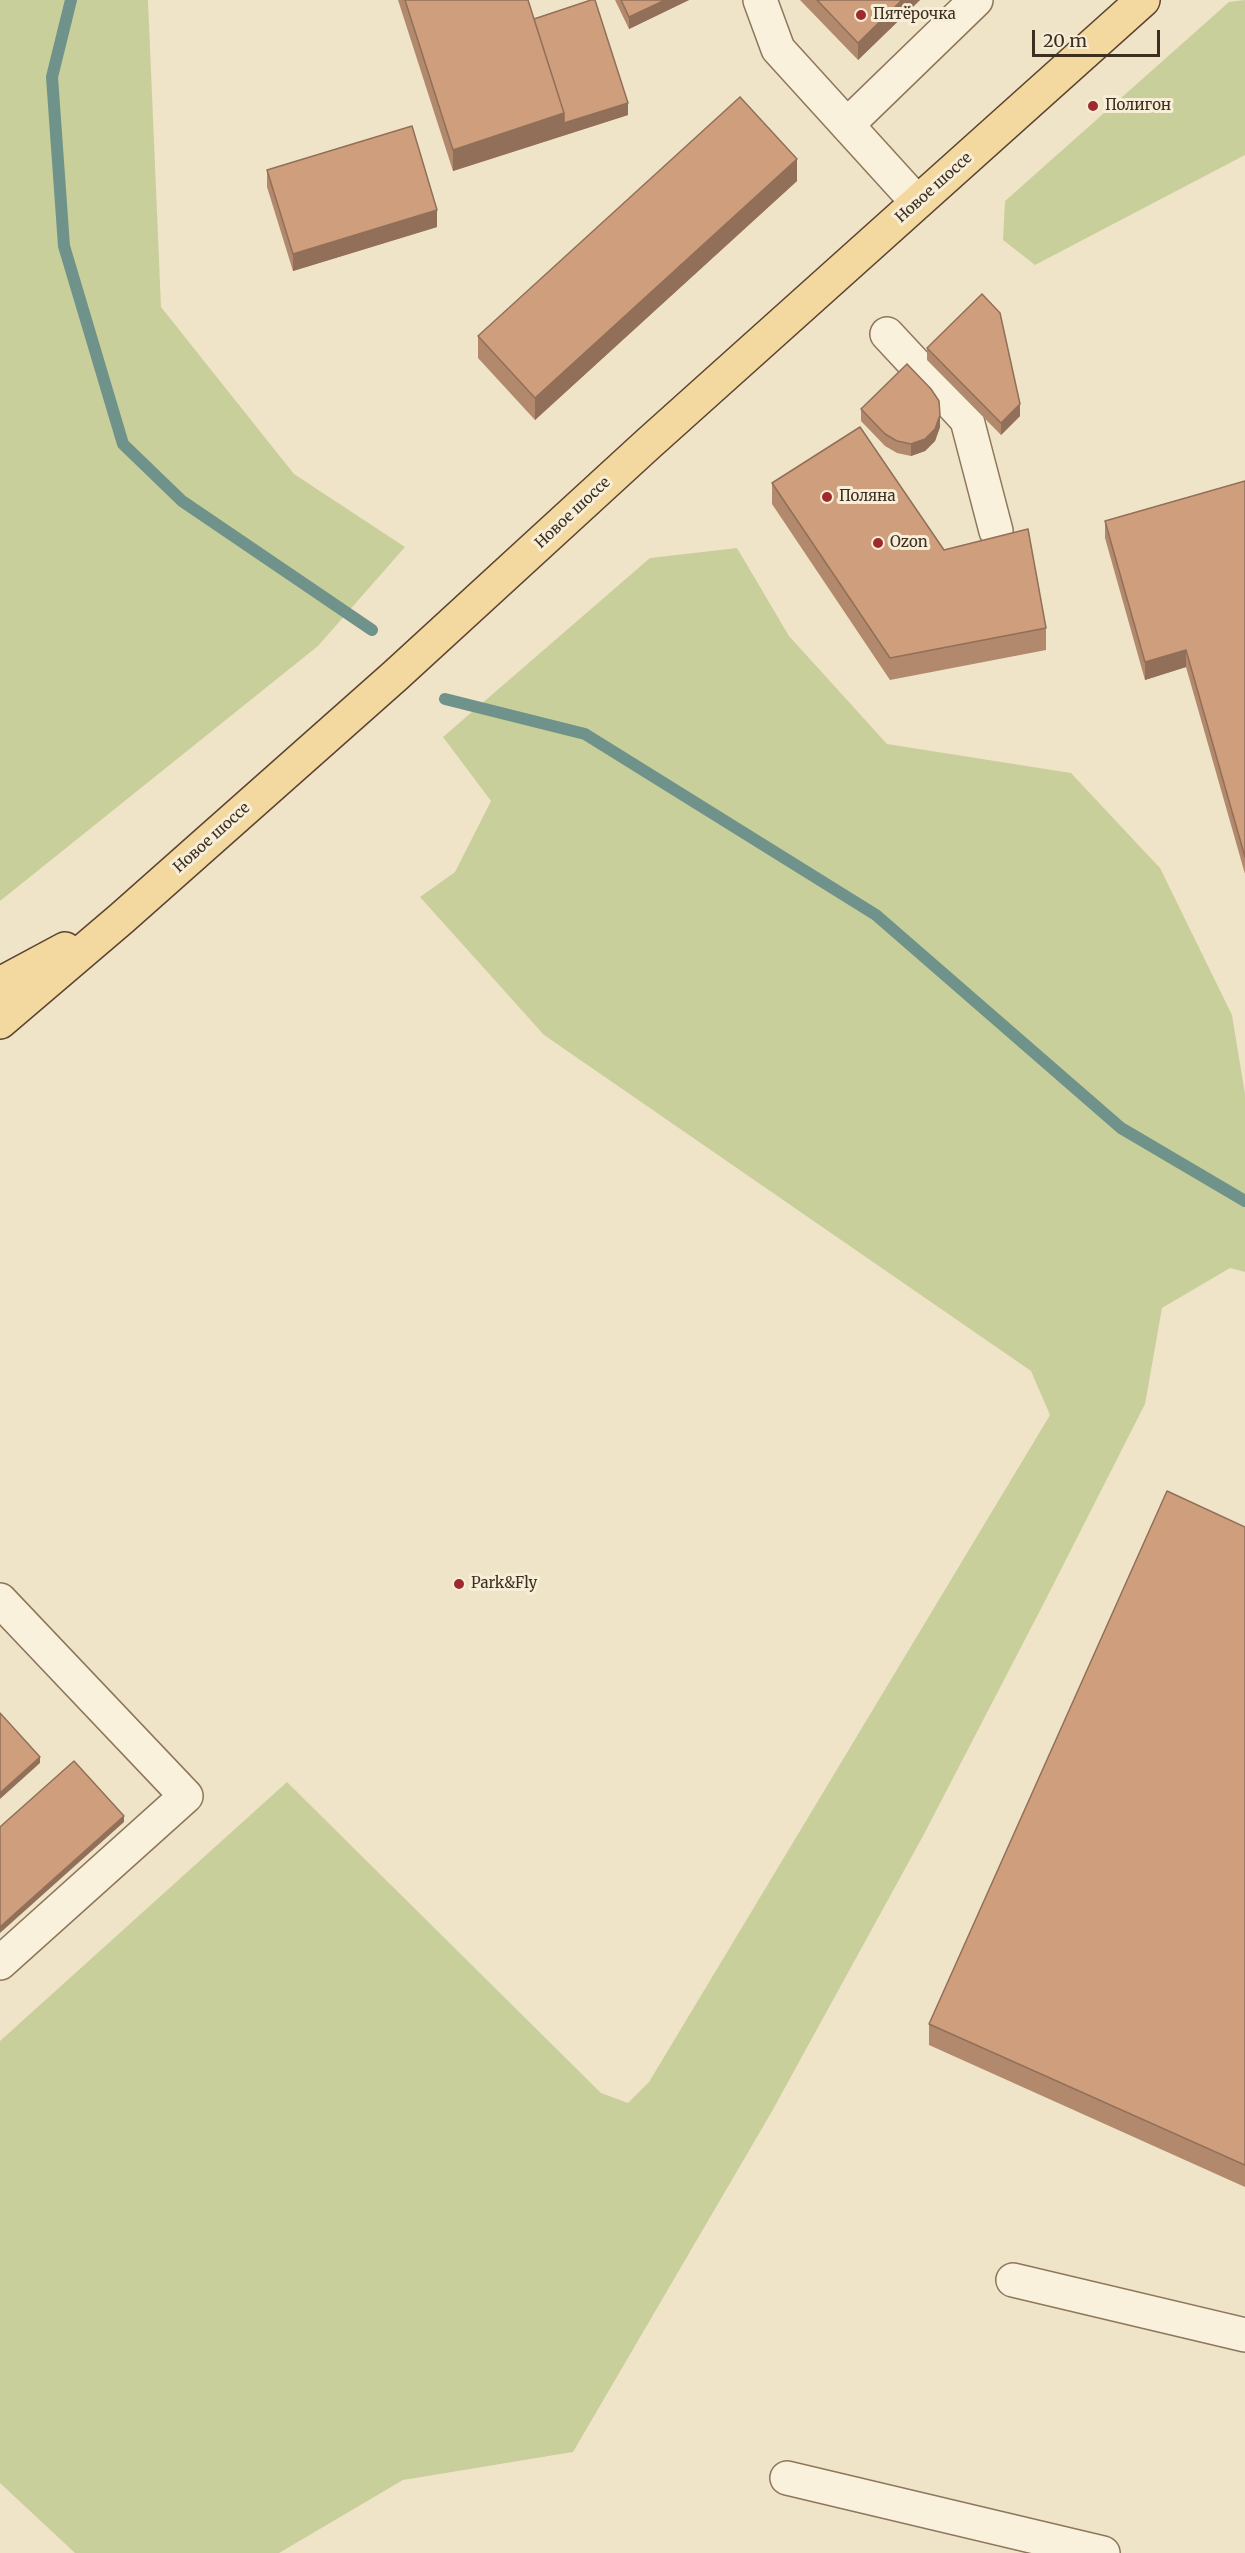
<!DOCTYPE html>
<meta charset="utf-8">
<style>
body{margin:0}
#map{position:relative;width:1245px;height:2553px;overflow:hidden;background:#f0e4c8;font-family:Merriweather,serif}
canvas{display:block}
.scale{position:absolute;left:1032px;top:30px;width:128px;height:27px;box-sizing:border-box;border:3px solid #3d2e20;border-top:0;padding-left:8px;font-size:18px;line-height:21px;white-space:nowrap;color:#3d2e20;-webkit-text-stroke:4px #f7eed8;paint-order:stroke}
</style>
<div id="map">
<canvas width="1245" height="2553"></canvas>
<div class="scale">20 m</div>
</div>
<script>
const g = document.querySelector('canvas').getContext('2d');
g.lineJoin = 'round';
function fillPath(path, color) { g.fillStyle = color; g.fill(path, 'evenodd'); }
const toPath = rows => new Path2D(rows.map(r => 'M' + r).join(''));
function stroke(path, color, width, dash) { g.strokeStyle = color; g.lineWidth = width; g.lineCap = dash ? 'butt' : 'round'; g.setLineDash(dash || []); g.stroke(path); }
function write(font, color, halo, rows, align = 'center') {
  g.font = font + ' Merriweather,serif'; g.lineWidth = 6; g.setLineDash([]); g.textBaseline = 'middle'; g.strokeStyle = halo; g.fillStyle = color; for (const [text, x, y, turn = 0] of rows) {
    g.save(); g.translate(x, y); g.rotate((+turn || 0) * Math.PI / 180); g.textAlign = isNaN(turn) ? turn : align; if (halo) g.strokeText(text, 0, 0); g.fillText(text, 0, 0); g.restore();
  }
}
fillPath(toPath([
 [0,0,148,0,161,307,294,474,405,547,318,646,0,901],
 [1245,0,1245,155,1035,265,1003,240,1005,201,1229,2],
 [737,548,789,636,887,744,1071,773,1160,868,1232,1015,1245,1094,1245,1272,1230,1268,1162,1308,1145,1404,1046,1599,923,1836,771,2113,573,2452,403,2480,279,2553,75,2553,0,2483,0,2041,287,1782,601,2093,628,2103,649,2082,1050,1415,1031,1371,544,1035,420,897,455,872,491,801,443,737,650,558]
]), '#c9cf9b');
stroke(toPath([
 [71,0,52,77,64,246,123,444,182,501,372,630],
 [445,699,585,734,876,915,1121,1128,1245,1201]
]), '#6f938a', 12);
const minor = toPath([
 [760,0,778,49,917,202],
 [847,125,976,0],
 [887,334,967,420,996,531],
 [0,1600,186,1796,0,1963],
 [1013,2280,1245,2335],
 [787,2478,1103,2553]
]);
const major = toPath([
 [0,984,65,949],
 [0,1022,122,918,395,676,648,444,1143,0]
]);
stroke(minor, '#8d765c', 36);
stroke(major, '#5b4430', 36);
stroke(minor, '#faf1dc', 33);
stroke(major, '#f3d9a0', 33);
fillPath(toPath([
 [398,0,528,0,534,19,628,115,453,171],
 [615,0,689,0,629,29],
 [800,0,920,0,858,60],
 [267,170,437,227,293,271,267,187],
 [797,181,535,420,478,358,478,336],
 [927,348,1020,416,1001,435,927,360],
 [861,409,940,427,935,441,925,451,911,456,897,453,885,446,861,421],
 [1245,481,1245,874,1186,667,1145,680,1105,538,1105,521],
 [772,483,944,550,1046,628,1046,650,890,680,772,504],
 [1245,1527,1245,2187,929,2045,929,2024]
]), '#b2896c');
fillPath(toPath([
 [665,0,689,0,629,29,629,17],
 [902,0,920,0,858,60,858,43],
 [628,103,628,115,453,171,453,150,564,113],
 [797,159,797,181,535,420,535,398],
 [437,210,437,227,293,271,293,254],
 [1020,404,1020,416,1001,435,1001,423],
 [940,415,940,427,935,441,925,451,911,456,911,444],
 [1186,650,1186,667,1145,680,1145,662],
 [40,1757,40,1763,0,1799,0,1793],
 [124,1816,124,1822,0,1933,0,1927]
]), '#916f58');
const building = toPath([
 [405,0,528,0,564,113,453,150,405,0],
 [591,0,595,0,628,103,564,123,564,113,534,19,591,0],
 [621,0,665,0,629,17,621,0],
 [817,0,902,0,858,43,817,0],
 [740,97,797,159,535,398,478,336,740,97],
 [412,126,437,210,293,254,267,170,412,126],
 [982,294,1000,313,1020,404,1001,423,927,348,982,294],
 [907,364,931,389,939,401,940,415,935,429,925,439,911,444,897,441,885,434,861,409,907,364],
 [860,427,944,550,1028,529,1046,628,890,658,772,483,860,427],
 [1245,481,1245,857,1186,650,1145,662,1105,521,1245,481],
 [1167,1491,1245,1527,1245,2165,929,2024,1167,1491],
 [0,1713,40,1757,0,1793,0,1713],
 [74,1761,124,1816,0,1927,0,1827,74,1761]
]);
fillPath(building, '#cf9f7d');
stroke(building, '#916f58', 1.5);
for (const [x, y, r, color] of [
 [861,15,6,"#9e2a2b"],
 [1093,106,6,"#9e2a2b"],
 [827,497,6,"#9e2a2b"],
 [878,543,6,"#9e2a2b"],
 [459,1584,6,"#9e2a2b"]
]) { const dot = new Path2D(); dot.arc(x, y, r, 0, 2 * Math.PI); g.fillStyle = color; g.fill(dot); stroke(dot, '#f7eed8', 2); }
write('15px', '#3d2e20', '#f7eed8', [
 ["Пятёрочка",873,15],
 ["Полигон",1105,106],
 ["Поляна",839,497],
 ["Ozon",890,543],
 ["Park&Fly",471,1584]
], 'left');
write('15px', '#3d2e20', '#f7eed8', [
 ["Новое шоссе",934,188,-42],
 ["Новое шоссе",573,513,-43],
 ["Новое шоссе",212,838,-42]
]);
</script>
